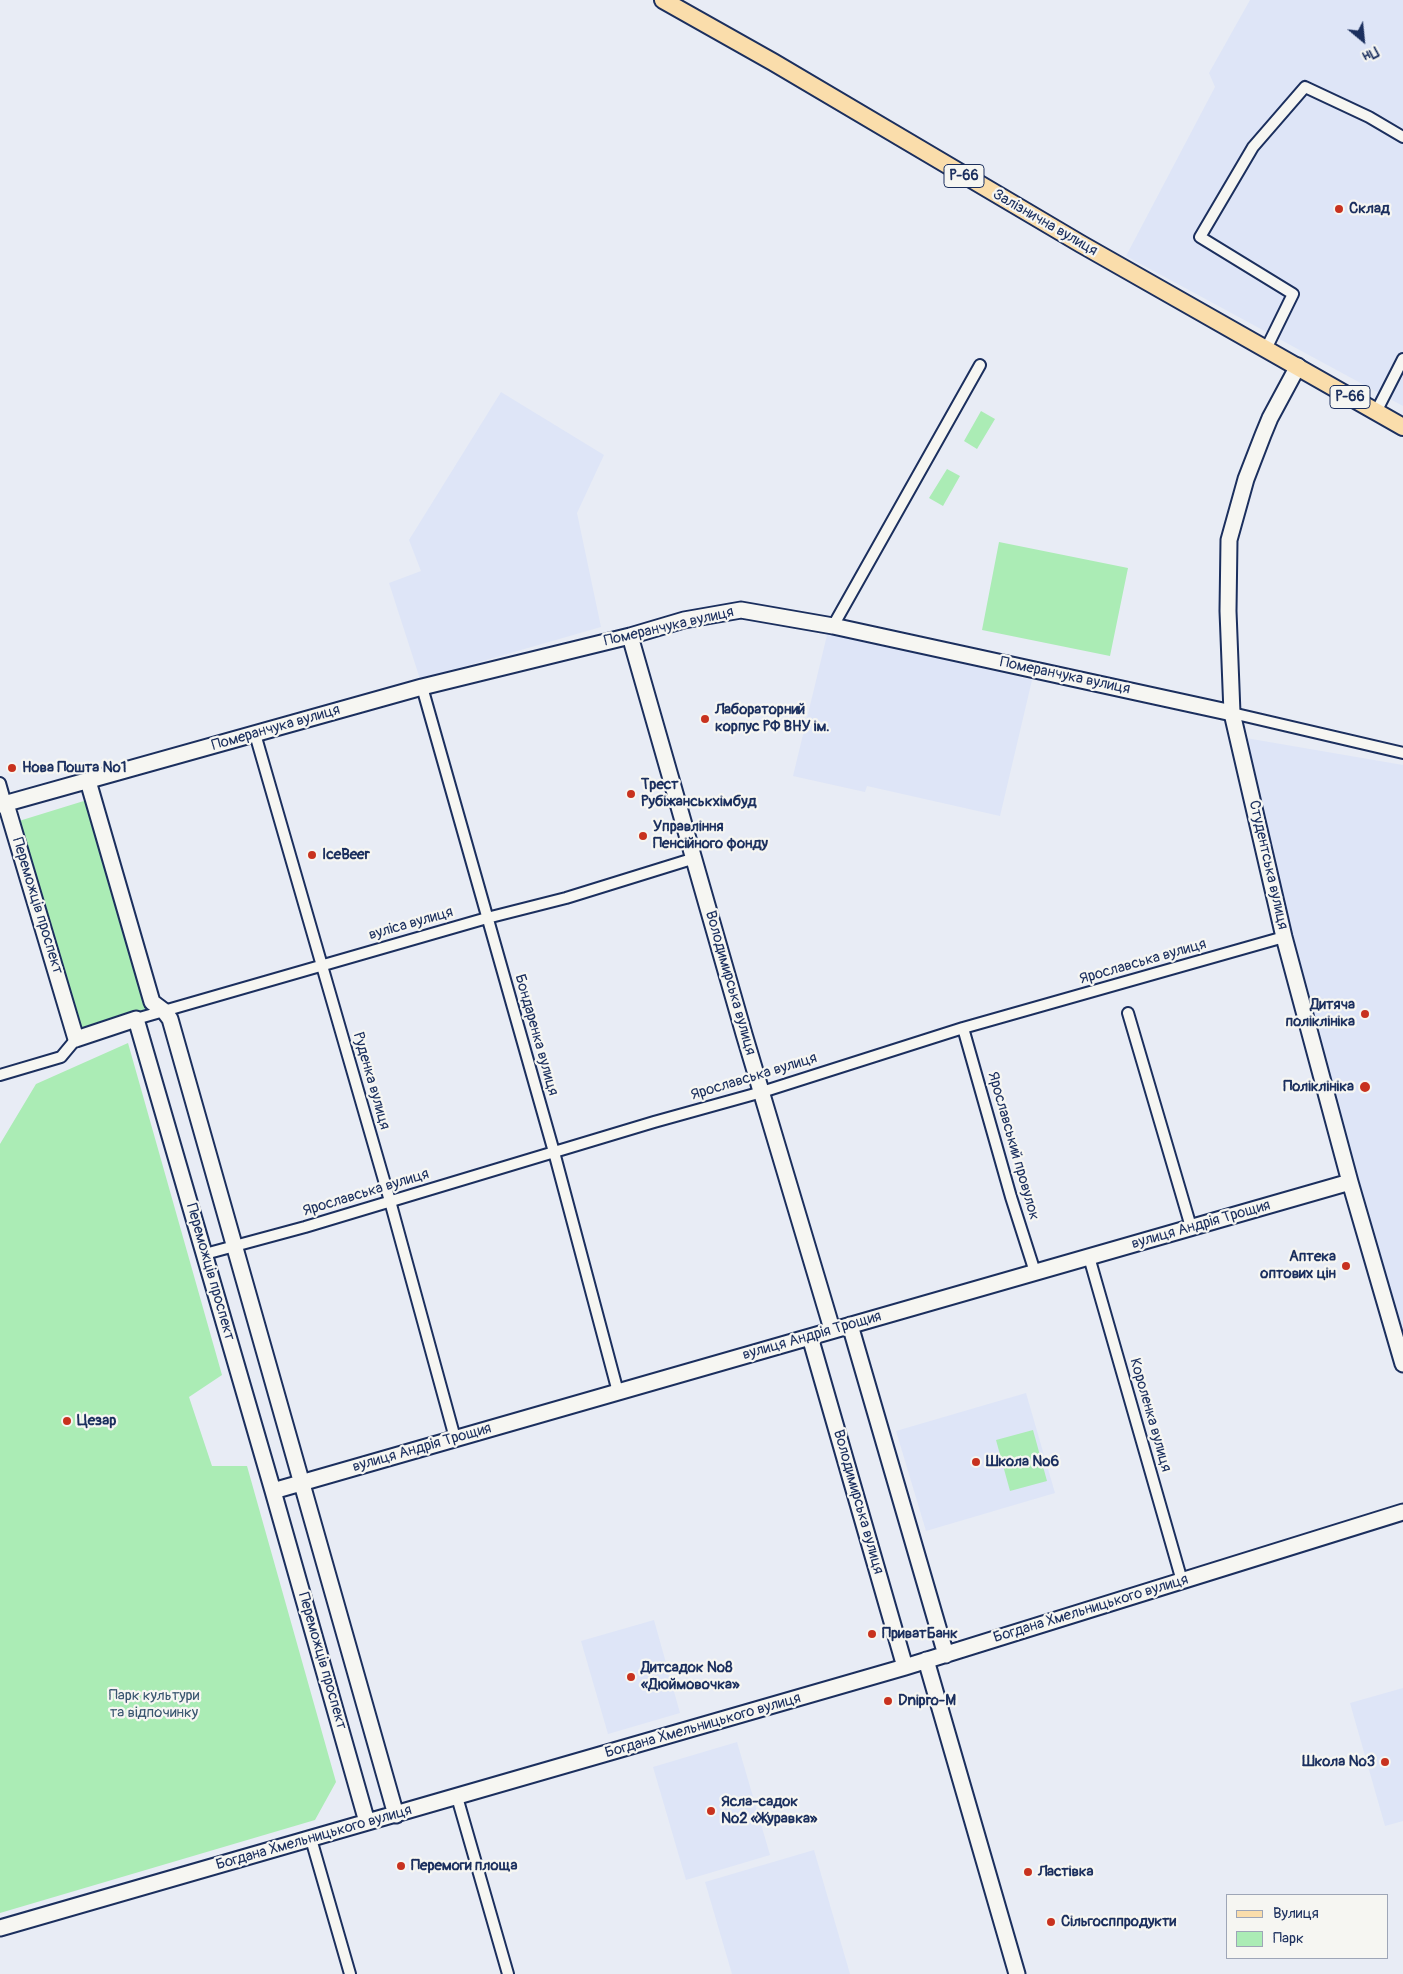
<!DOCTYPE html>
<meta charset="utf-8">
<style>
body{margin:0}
#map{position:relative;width:1403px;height:1974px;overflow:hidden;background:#e8ecf5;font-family:Pangolin,sans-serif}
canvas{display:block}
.legend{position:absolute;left:1226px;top:1894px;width:162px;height:65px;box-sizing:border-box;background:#f6f6f2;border:1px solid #9ea6b7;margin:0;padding:6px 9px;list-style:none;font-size:15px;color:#1b2f5e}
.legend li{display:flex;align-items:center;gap:10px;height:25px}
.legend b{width:25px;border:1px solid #9ea6b7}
.north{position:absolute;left:1338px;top:15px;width:50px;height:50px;-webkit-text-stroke:4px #f6f6f2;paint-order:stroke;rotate:152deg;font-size:14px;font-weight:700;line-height:20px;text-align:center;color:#1b2f5e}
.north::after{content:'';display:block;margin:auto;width:18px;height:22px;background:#1b2f5e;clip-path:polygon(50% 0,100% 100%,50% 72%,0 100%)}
</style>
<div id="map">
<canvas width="1403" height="1974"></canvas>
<ul class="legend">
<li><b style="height:6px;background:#faddab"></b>Вулиця</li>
<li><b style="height:14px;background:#abecb5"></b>Парк</li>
</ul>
<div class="north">Пн</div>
</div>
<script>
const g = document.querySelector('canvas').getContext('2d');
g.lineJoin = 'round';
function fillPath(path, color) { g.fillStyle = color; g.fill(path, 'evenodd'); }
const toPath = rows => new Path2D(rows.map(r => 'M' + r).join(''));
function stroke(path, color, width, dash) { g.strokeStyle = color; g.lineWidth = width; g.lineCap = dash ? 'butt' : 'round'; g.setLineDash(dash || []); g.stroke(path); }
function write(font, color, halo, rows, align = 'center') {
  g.font = font + ' Pangolin,sans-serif'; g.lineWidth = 4.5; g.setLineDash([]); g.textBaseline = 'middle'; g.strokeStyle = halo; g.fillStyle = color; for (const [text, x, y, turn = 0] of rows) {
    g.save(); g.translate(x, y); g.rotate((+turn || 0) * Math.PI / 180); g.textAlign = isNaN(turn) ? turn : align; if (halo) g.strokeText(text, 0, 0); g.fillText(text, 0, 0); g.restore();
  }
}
fillPath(toPath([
 [1250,0,1403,0,1403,406,1126,256,1215,87,1209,73],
 [501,392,604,455,577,513,601,627,420,679,389,583,421,571,409,540],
 [828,631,1032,680,1000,816,867,786,865,792,793,776],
 [1240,737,1403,765,1403,1354,1344,1151],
 [1026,1393,1055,1493,926,1531,896,1431],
 [654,1620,680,1713,608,1734,581,1641],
 [1403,1688,1403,1821,1385,1826,1350,1703],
 [737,1742,770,1855,686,1880,653,1767],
 [814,1850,850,1974,732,1974,705,1882]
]), '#dee5f7');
fillPath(toPath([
 [981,411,995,419,977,449,964,441],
 [947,469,960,476,943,506,929,498],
 [999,542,1128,568,1110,656,982,630],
 [87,800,149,1008,81,1029,19,821],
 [128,1043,222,1375,189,1397,212,1466,247,1466,336,1782,315,1820,0,1913,0,1144,36,1084],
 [1033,1430,1047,1481,1010,1491,996,1440]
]), '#abecb5');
const street = toPath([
 [1266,349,1293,294,1200,237,1253,147,1305,87,1369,117,1403,137],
 [1376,412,1403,359],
 [833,626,980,365],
 [422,687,554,1152,618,1392],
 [1232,713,1403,753],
 [255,734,390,1201,455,1438],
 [0,783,6,804],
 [1128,1013,1191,1227],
 [136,1019,487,918,566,898,695,858],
 [963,1028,1011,1197,1035,1272],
 [0,1075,61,1057,76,1039],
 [205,1254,305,1227,654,1122,762,1092,963,1028,1284,937],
 [1089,1257,1182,1581],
 [457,1797,508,1974],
 [311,1839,350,1974]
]);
const secondary = toPath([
 [1298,366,1270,418,1263,435,1246,479,1229,540,1228,611,1232,713,1284,937,1350,1182,1403,1364],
 [630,636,744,1034,832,1329],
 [88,781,152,1002,164,1011,170,1019,396,1815],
 [6,804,76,1039,136,1019,273,1491,367,1822],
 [0,805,422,687,630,636,684,620,741,610,833,626,1232,713],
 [850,1325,946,1655],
 [810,1337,905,1667],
 [273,1491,1350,1182],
 [926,1660,1017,1974],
 [0,1928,905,1667,1403,1512]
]);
const primary = toPath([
 [663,0,773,62,1081,244,1403,427]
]);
stroke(street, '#1b2f5e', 14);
stroke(secondary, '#1b2f5e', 19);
stroke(primary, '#1b2f5e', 20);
stroke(street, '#f6f6f2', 10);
stroke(secondary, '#f6f6f2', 15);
stroke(primary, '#faddab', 16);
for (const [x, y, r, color] of [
 [1339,209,5,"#c8321e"],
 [705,719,5,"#c8321e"],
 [12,768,5,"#c8321e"],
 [631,794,5,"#c8321e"],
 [643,836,5,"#c8321e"],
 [312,855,5,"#c8321e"],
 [1365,1014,5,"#c8321e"],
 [1365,1087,6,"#c8321e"],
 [1346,1266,5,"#c8321e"],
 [67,1421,5,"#c8321e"],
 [976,1462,5,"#c8321e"],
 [872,1634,5,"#c8321e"],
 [631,1677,5,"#c8321e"],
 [888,1701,5,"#c8321e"],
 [1385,1762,5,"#c8321e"],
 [711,1811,5,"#c8321e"],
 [401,1866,5,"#c8321e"],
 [1028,1872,5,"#c8321e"],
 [1051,1922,5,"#c8321e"]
]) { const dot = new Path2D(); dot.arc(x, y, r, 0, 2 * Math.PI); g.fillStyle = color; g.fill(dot); stroke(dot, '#f6f6f2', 2); }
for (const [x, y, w] of [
 [964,176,40],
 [1350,397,40]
]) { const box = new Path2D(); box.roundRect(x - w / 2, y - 11.5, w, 23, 4); g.fillStyle = '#f6f6f2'; g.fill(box); stroke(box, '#1b2f5e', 1); }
write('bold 14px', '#1b2f5e', null, [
 ["Р-66",964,176],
 ["Р-66",1350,397]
]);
write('bold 15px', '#1b2f5e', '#f6f6f2', [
 ["Склад",1349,209],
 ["Лабораторний",715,710],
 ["корпус РФ ВНУ ім.",715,727],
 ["Нова Пошта №1",22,768],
 ["Трест",641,785],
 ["Рубіжанськхімбуд",641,802],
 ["Управління",653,827],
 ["Пенсійного фонду",653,844],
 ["IceBeer",322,855],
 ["Дитяча",1355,1005,"right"],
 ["поліклініка",1355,1022,"right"],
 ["Поліклініка",1354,1087,"right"],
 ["Аптека",1336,1257,"right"],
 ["оптових цін",1336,1274,"right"],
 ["Цезар",77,1421],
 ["Школа №6",986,1462],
 ["ПриватБанк",882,1634],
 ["Дитсадок №8",641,1668],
 ["«Дюймовочка»",641,1685],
 ["Dnipro-M",898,1701],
 ["Школа №3",1375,1762,"right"],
 ["Ясла-садок",721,1802],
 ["№2 «Журавка»",721,1819],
 ["Перемоги площа",411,1866],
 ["Ластівка",1038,1872],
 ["Сільгосппродукти",1061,1922]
], 'left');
write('15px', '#1b2f5e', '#f6f6f2', [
 ["Залізнична вулиця",1045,223,30],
 ["Померанчука вулиця",669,627,-13],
 ["Померанчука вулиця",1065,676,12],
 ["Померанчука вулиця",276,728,-16],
 ["Студентська вулиця",1268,865,77],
 ["Переможців проспект",37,906,73],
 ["вуліса вулиця",411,924,-16],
 ["Ярославська вулиця",1143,962,-16],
 ["Володимирська вулиця",730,983,74],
 ["Бондаренка вулиця",536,1035,74],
 ["Ярославська вулиця",754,1077,-17],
 ["Руденка вулиця",371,1081,74],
 ["Ярославський провулок",1013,1146,74],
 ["Ярославська вулиця",366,1193,-17],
 ["вулиця Андрія Трощия",1201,1225,-16],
 ["Переможців проспект",210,1272,74],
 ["вулиця Андрія Трощия",812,1336,-16],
 ["Короленка вулиця",1150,1415,74],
 ["вулиця Андрія Трощия",422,1448,-16],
 ["Володимирська вулиця",858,1502,74],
 ["Богдана Хмельницького вулиця",1091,1609,-17],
 ["Переможців проспект",322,1661,74],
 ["Богдана Хмельницького вулиця",703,1726,-16],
 ["Богдана Хмельницького вулиця",314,1838,-16]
]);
write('15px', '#38556f', '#f6f6f2', [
 ["Парк культури",154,1696],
 ["та відпочинку",154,1713]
]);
</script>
